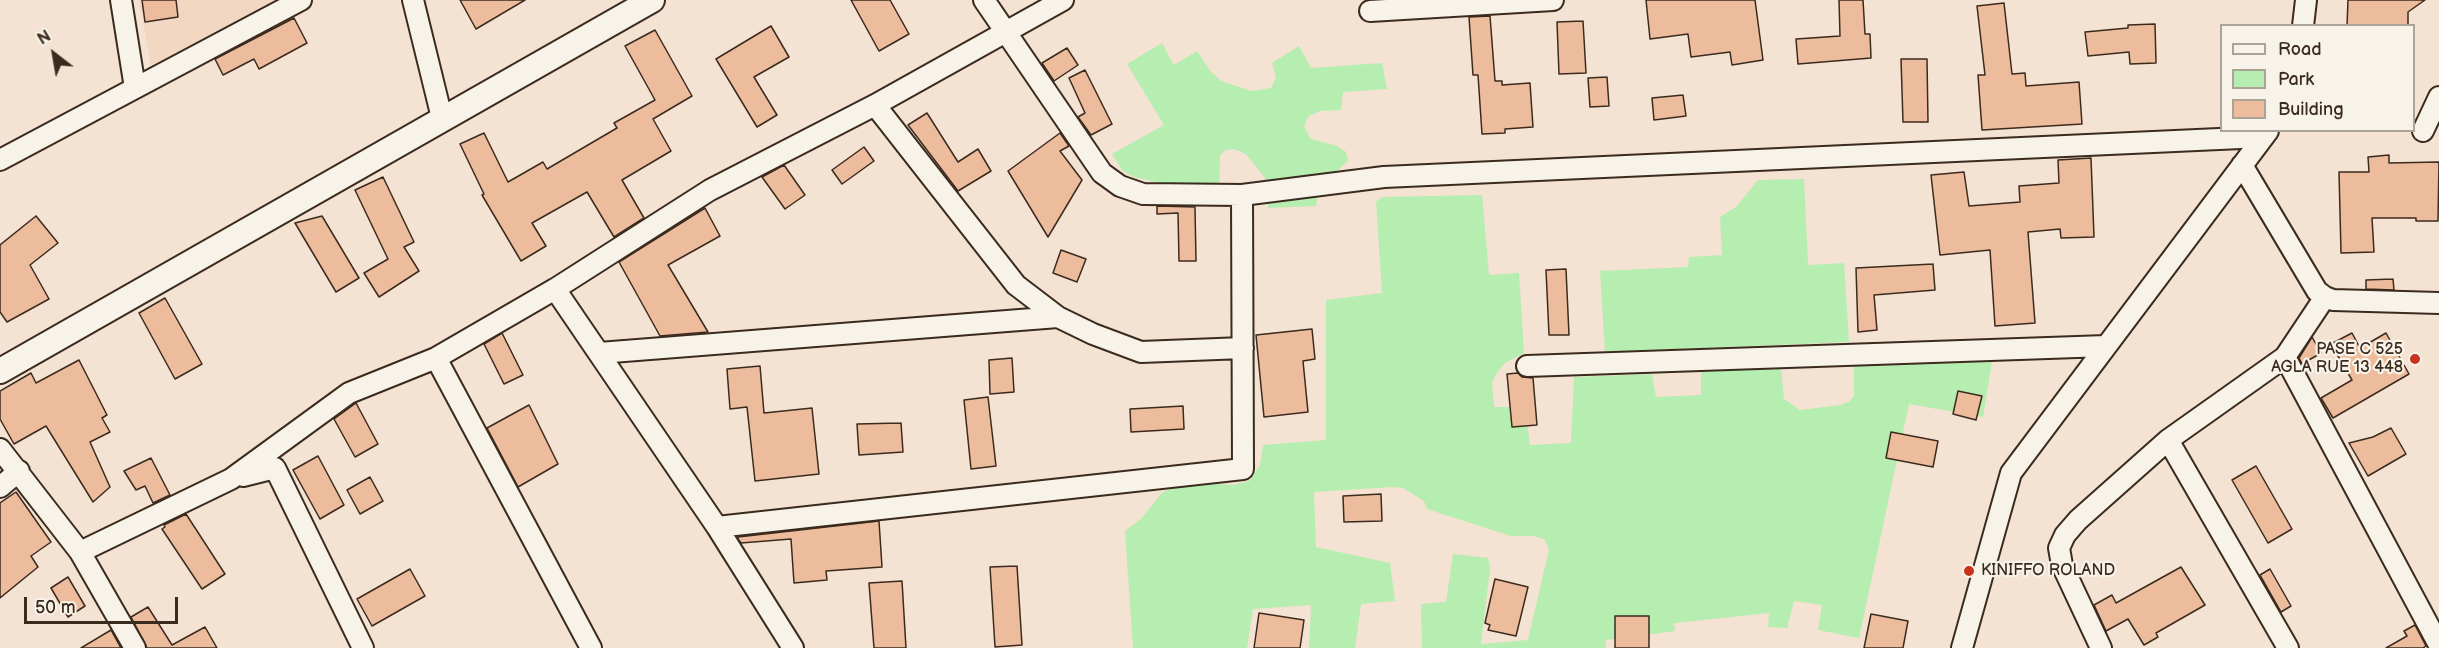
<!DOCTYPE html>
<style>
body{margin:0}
#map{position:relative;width:2439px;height:648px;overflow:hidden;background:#f4e2d2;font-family:"Balsamiq Sans",sans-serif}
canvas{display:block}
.legend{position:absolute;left:2220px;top:24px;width:195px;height:108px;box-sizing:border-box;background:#f7f3e8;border:2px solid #aca397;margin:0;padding:8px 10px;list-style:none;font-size:18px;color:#3b2a1e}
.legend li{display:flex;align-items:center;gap:12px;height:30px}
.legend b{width:30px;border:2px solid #aca397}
.north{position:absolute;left:24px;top:24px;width:60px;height:60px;-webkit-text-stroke:4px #f7f3e8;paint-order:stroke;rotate:329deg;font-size:16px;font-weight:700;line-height:24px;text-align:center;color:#3b2a1e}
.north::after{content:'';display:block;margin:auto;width:21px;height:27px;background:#3b2a1e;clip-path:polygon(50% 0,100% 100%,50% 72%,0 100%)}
.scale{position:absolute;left:24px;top:597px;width:154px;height:27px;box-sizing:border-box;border:3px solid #3b2a1e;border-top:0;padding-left:8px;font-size:18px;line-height:21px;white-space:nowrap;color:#3b2a1e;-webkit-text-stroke:4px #f7f3e8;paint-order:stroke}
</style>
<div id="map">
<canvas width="2439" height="648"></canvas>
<ul class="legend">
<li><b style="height:8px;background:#f7f3e8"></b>Road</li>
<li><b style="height:16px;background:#b6edb0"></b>Park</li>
<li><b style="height:16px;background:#edbc9d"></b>Building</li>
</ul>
<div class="north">N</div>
<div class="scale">50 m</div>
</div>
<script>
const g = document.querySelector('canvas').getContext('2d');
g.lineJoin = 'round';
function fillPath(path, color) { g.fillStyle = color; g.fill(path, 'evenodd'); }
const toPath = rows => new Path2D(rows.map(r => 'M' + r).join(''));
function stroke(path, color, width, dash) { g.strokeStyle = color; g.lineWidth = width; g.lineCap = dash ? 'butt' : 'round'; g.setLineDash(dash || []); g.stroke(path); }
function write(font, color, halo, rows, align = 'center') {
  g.font = font + ' "Balsamiq Sans",sans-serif'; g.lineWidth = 4.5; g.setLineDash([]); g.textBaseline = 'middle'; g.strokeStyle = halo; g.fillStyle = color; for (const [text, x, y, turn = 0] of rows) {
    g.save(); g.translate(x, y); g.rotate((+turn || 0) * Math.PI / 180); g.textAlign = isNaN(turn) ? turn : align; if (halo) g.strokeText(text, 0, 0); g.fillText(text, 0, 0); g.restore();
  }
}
fillPath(toPath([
 [139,0,275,0,151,65]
]), '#f2d7c2');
fillPath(toPath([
 [1162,43,1174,65,1197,51,1211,72,1221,81,1252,91,1271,88,1276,78,1272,63,1299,46,1311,68,1382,63,1387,89,1343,92,1341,110,1320,111,1309,116,1304,126,1311,139,1337,146,1346,152,1348,161,1338,170,1327,174,1319,185,1316,206,1268,208,1265,178,1246,154,1234,149,1225,150,1220,156,1219,189,1214,195,1134,177,1123,171,1112,154,1164,125,1127,64],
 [1804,179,1808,265,1844,263,1849,342,1605,352,1600,271,1688,267,1689,257,1722,255,1720,217,1736,207,1758,180],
 [1482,195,1489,275,1519,273,1524,353,1505,363,1498,371,1492,382,1494,407,1525,407,1530,445,1571,443,1574,377,1652,374,1656,397,1701,395,1701,371,1781,369,1784,399,1800,410,1841,405,1850,401,1854,396,1854,365,1992,361,1983,417,1909,404,1859,638,1818,630,1822,605,1794,601,1787,628,1768,627,1769,613,1674,623,1675,631,1606,640,1606,648,1422,648,1421,604,1446,602,1453,554,1488,558,1490,569,1481,644,1528,640,1549,549,1544,539,1533,536,1511,536,1427,509,1424,501,1403,488,1392,487,1314,492,1316,547,1390,563,1395,601,1361,604,1355,648,1309,648,1311,605,1253,609,1247,648,1133,648,1125,531,1141,519,1162,493,1178,485,1192,482,1233,485,1249,481,1260,465,1263,445,1326,440,1326,300,1382,293,1376,202,1382,197]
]), '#b6edb0');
const building = toPath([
 [142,0,176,0,178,17,145,22,142,0],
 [460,0,525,0,476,29,460,0],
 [851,0,890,0,909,34,879,51,851,0],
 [1646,0,1755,0,1763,60,1732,65,1730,52,1691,57,1688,34,1650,39,1646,0],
 [1839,0,1863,0,1865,34,1870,34,1871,58,1798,64,1796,39,1840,36,1839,0],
 [2348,0,2425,0,2408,12,2408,26,2347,26,2348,0],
 [2004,3,2012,74,2025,73,2026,86,2079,82,2082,124,1982,130,1978,75,1985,75,1977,6,2004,3],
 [1490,16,1495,81,1502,81,1502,85,1530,83,1533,127,1505,129,1505,133,1482,134,1478,75,1473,75,1469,17,1490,16],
 [294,18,307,43,259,69,254,59,223,75,215,59,294,18],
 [1583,21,1586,73,1559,74,1557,22,1583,21],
 [2155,24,2156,63,2130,64,2129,52,2088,56,2085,32,2128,28,2128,25,2155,24],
 [771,26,789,57,754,77,777,115,757,127,716,59,771,26],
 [655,30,692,96,653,119,671,151,622,180,644,218,614,237,587,192,532,223,546,246,521,261,482,195,484,194,460,144,484,133,508,182,543,162,547,169,617,128,614,123,655,100,625,46,655,30],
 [1067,48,1078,65,1054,81,1042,63,1067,48],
 [1901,59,1927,59,1928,122,1903,122,1901,59],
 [1085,70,1112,124,1091,135,1078,117,1085,113,1069,78,1085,70],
 [1607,77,1609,106,1590,107,1588,78,1607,77],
 [1683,95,1686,116,1654,120,1652,98,1683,95],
 [927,113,958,162,978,149,991,171,958,191,908,125,927,113],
 [1060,133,1069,146,1060,151,1082,180,1048,237,1008,171,1060,133],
 [864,147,874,161,842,184,832,170,864,147],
 [2389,155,2389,163,2439,162,2438,221,2416,221,2416,218,2372,218,2374,252,2341,253,2339,172,2369,172,2368,157,2389,155],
 [2091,158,2094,237,2061,238,2060,229,2028,232,2035,323,1995,326,1990,250,1940,255,1931,175,1964,172,1969,206,2020,202,2019,186,2059,183,2058,160,2091,158],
 [784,165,805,195,785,209,762,177,784,165],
 [383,177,414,242,404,247,419,271,379,297,364,273,388,259,355,190,383,177],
 [1157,206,1195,207,1196,261,1179,261,1178,213,1157,214,1157,206],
 [705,208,720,236,668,265,708,332,660,336,619,262,705,208],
 [36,216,58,243,30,265,49,299,7,322,0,312,0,245,36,216],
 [322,216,359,278,336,292,295,223,322,216],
 [1061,250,1086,259,1077,282,1053,273,1061,250],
 [1933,264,1935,290,1874,295,1877,330,1858,332,1856,268,1933,264],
 [1566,269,1569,335,1549,335,1546,270,1566,269],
 [2393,279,2394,290,2366,289,2366,280,2393,279],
 [165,298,202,364,175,379,139,313,165,298],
 [1312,329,1315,359,1303,361,1308,412,1264,417,1256,335,1312,329],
 [502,333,523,375,504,384,484,344,502,333],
 [2352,333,2360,348,2386,333,2409,374,2333,418,2321,398,2352,380,2331,344,2352,333],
 [2312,337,2321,353,2302,364,2299,358,2312,337],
 [1012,358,1014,392,990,394,989,360,1012,358],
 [79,360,107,415,102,418,110,432,90,442,110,487,93,502,46,426,14,444,0,419,0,391,31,373,36,383,79,360],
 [760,366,764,413,812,408,819,474,755,481,747,407,730,409,727,369,760,366],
 [1518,373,1522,377,1533,378,1537,425,1512,427,1507,374,1518,373],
 [1958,391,1982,396,1976,420,1953,414,1958,391],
 [988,397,996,466,971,469,964,400,988,397],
 [356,403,378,444,355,457,334,419,356,403],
 [529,405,558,464,518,487,487,428,529,405],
 [1183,406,1184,429,1131,432,1130,409,1183,406],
 [901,423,903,452,859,455,857,424,901,423],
 [2391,428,2406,454,2368,476,2349,443,2373,437,2391,428],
 [1891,432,1938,441,1933,467,1886,458,1891,432],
 [318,456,344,505,320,519,293,470,318,456],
 [151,458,170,495,153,503,145,486,136,490,124,471,151,458],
 [2256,466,2292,529,2268,543,2232,480,2256,466],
 [370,477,383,501,360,514,347,490,370,477],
 [16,492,51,542,31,556,38,567,0,598,0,503,16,492],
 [1381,494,1382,521,1344,522,1343,496,1381,494],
 [186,514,225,574,202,589,162,529,165,527,164,525,186,514],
 [879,521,882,567,826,571,827,580,794,583,791,539,741,543,738,539,738,537,879,521],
 [1017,566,1022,645,995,647,990,567,1017,566],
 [2181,567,2205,605,2156,633,2158,637,2144,645,2128,619,2106,631,2094,605,2112,595,2116,603,2181,567],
 [410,569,425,596,372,626,357,599,410,569],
 [2270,569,2291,606,2281,612,2260,575,2270,569],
 [68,577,85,606,68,617,51,588,68,577],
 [1495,579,1528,587,1516,636,1488,630,1490,625,1485,623,1495,579],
 [902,581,906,648,874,648,869,583,902,581],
 [148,607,172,645,205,627,217,648,147,648,131,617,148,607],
 [1259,613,1304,620,1300,648,1254,648,1259,613],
 [1871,614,1908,621,1903,648,1864,648,1871,614],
 [1615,616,1649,616,1649,648,1615,648,1615,616],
 [2415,625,2426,646,2423,648,2386,648,2407,636,2404,631,2415,625],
 [111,630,121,648,81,648,111,630]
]);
fillPath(building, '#edbc9d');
stroke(building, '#3b2a1e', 1.5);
const minor = toPath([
 [121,0,135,88],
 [413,0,442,118],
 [984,0,1102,173,1120,186,1143,194,1242,195,1384,177,2263,137],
 [1370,11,1553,0],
 [2303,26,2306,0],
 [875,105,1016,285,1058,317,1093,334,1141,352,1243,348],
 [2423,131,2439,97],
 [0,160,301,0],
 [2242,165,2317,291,2325,297,2333,300,2439,303],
 [555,289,717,527,793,648],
 [599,353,1058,317],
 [2285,357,2439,645],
 [436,358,591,648],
 [1527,366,2106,346],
 [2168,440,2288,648],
 [0,449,80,552,135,648],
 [243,476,275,468,363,648],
 [0,487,19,471],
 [717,527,1243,469,1242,195],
 [80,552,231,479,349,393,436,358,555,289,710,190,875,105,1063,0],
 [1962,648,2011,473,2268,131],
 [2101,648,2062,565,2059,548,2065,535,2078,520,2168,440,2285,357,2325,297]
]);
const tertiary = toPath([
 [0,371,652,0]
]);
stroke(minor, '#3b2a1e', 24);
stroke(tertiary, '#3b2a1e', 28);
stroke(minor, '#f7f3e8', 20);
stroke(tertiary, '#f7f3e8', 24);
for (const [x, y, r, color] of [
 [2415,359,6,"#c8321e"],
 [1969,571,6,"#c8321e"]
]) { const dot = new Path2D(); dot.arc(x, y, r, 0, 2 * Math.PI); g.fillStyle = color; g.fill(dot); stroke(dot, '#f7f3e8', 2); }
write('16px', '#3b2a1e', '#f7f3e8', [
 ["PASE C 525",2403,350],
 ["AGLA RUE 13 448",2403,368],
 ["KINIFFO ROLAND",1981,571,"left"]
], 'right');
</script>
